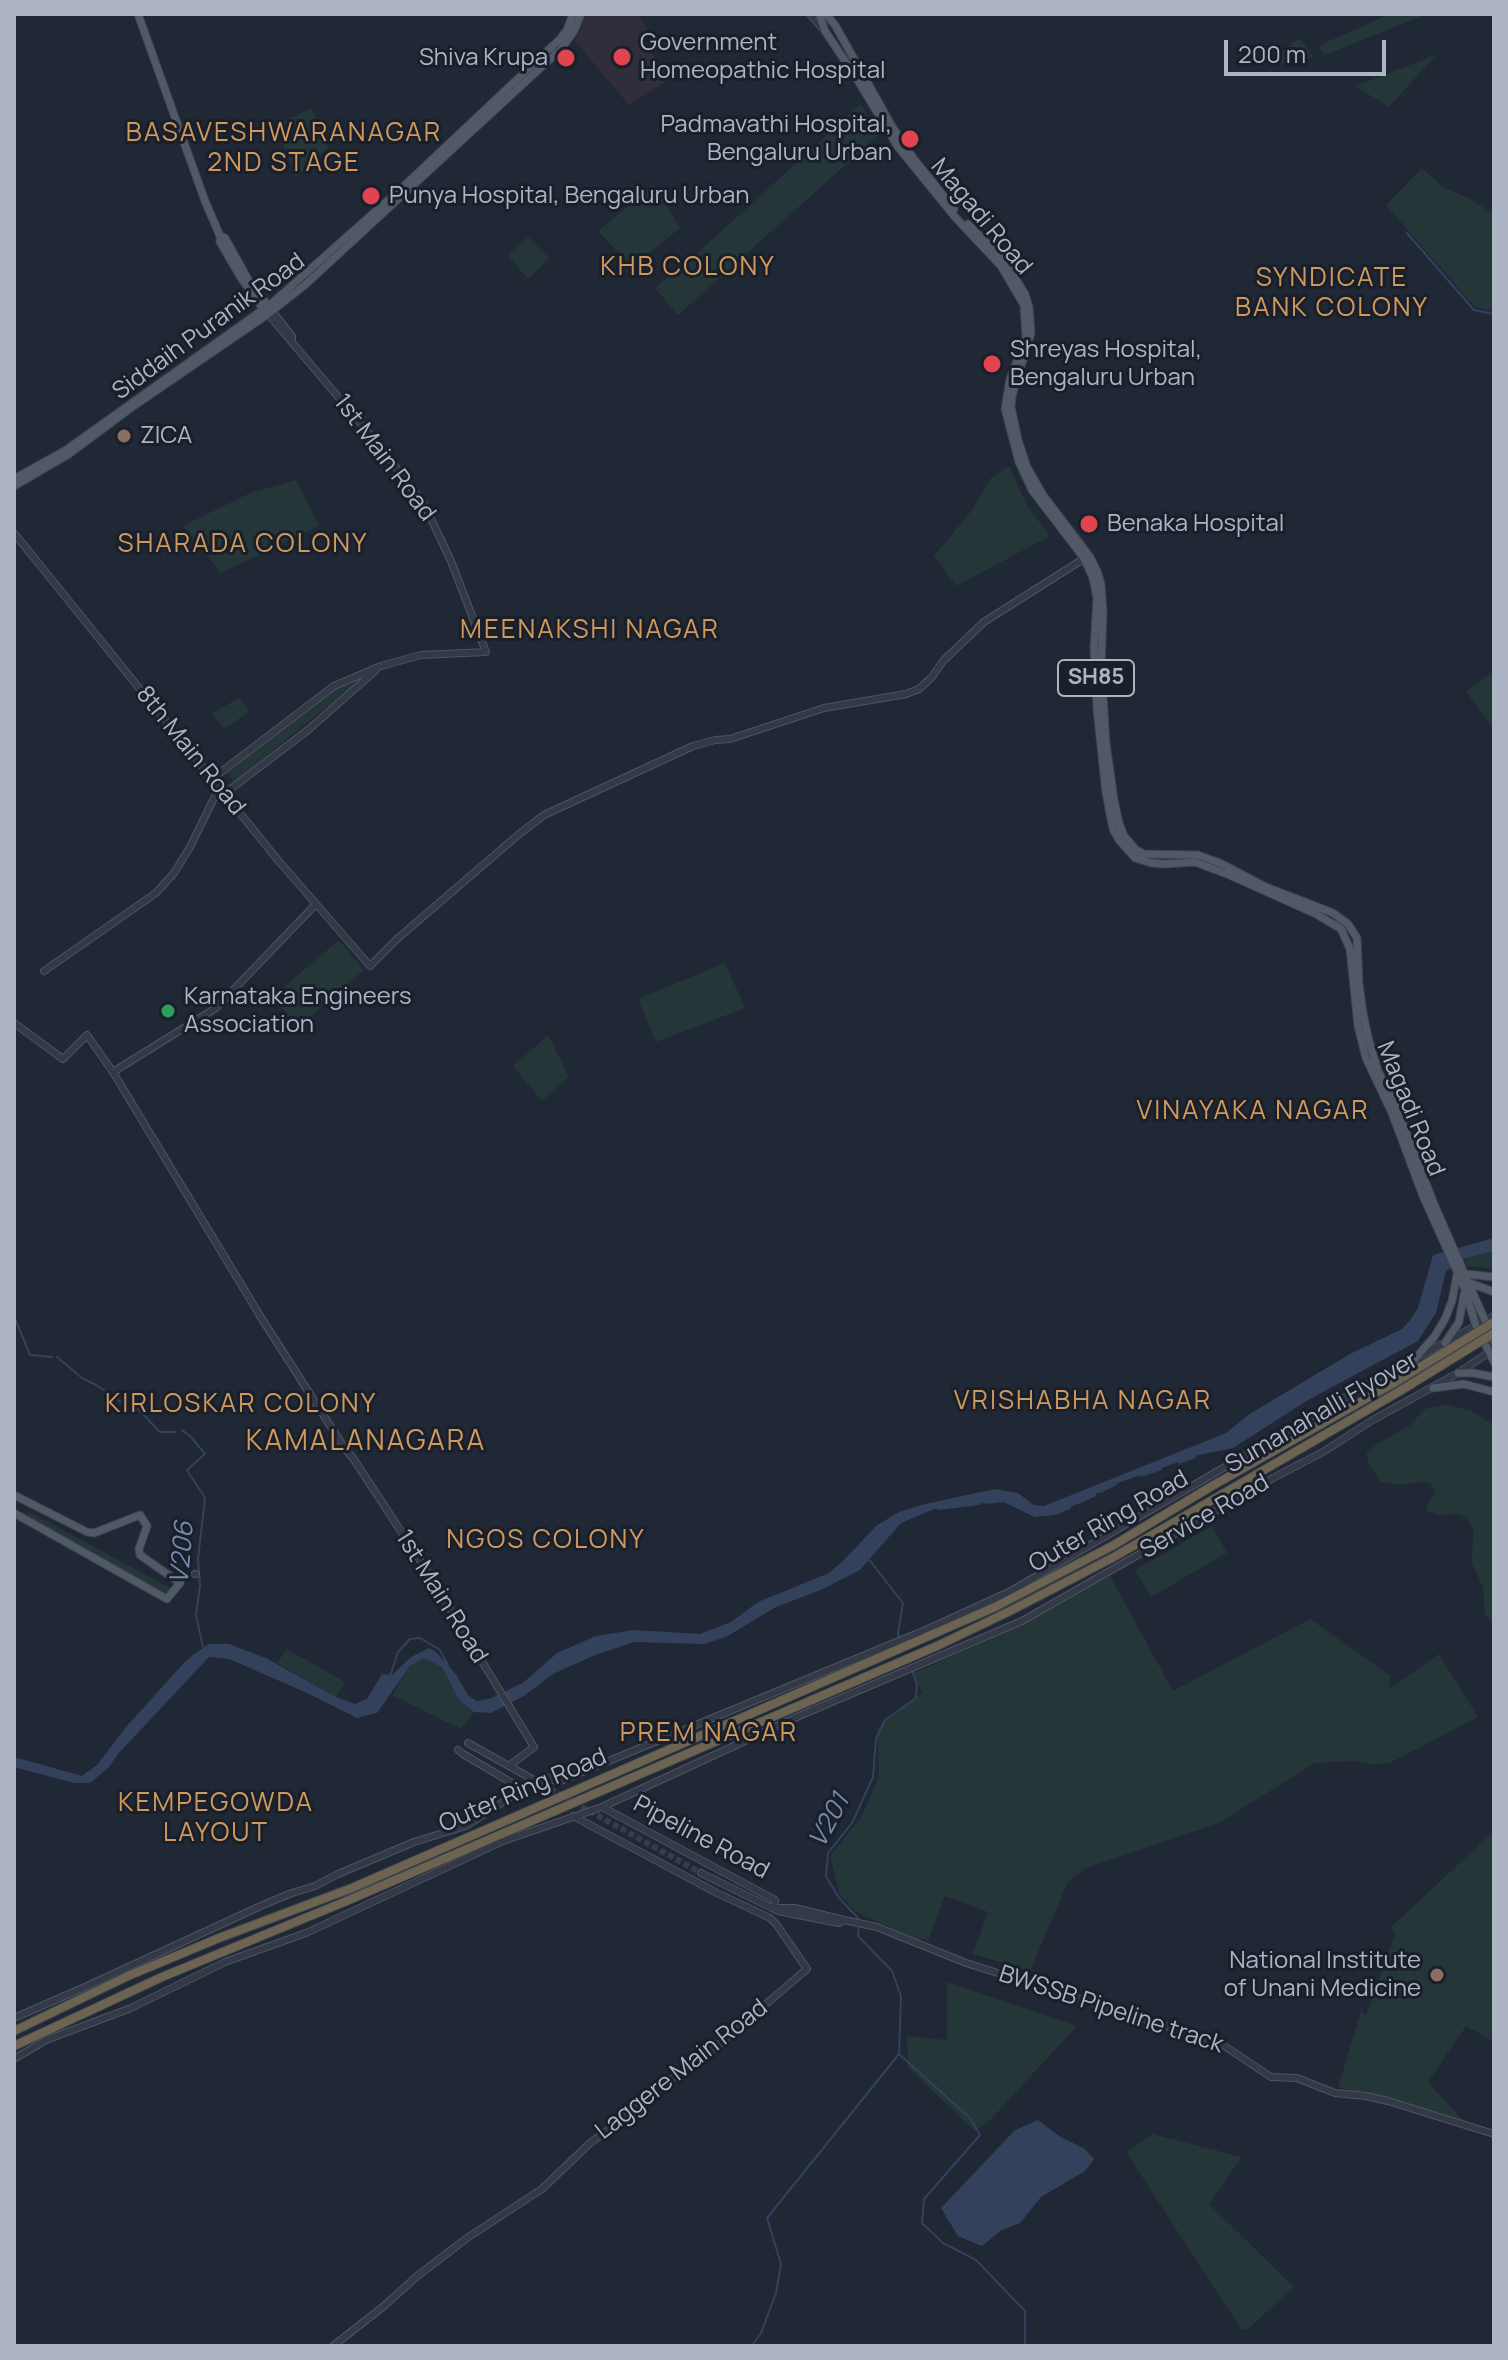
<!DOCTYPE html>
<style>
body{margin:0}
#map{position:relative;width:1508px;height:2360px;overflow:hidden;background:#202735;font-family:Manrope,sans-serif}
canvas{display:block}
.frame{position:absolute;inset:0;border:16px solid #adb4c3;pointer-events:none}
.scale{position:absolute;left:1224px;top:40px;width:162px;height:36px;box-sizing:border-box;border:4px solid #adb4c3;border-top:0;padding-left:10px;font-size:24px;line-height:28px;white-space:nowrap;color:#adb4c3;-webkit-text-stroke:6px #191f2b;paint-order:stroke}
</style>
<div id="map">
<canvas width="1508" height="2360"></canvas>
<div class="frame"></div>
<div class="scale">200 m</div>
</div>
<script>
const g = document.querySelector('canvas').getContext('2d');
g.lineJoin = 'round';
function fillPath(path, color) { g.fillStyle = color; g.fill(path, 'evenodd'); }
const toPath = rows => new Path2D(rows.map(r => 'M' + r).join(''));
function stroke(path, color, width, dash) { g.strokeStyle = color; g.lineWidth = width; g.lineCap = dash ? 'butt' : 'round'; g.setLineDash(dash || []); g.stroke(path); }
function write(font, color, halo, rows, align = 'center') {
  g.font = font + ' Manrope,sans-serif'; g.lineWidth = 6; g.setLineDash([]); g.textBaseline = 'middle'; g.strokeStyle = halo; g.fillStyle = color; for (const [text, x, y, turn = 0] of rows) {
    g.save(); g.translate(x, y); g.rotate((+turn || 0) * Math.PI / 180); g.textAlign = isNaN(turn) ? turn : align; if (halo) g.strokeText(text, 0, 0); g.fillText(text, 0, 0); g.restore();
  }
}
fillPath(toPath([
 [587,14,638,14,651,35,644,40,669,80,629,105,575,41]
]), '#312e3b');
fillPath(toPath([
 [1390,14,1427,14,1325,55,1318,46],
 [1299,38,1314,57,1280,64,1274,57],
 [1436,55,1389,107,1355,86],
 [861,104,879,135,678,315,655,288,714,238],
 [311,108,329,147,296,177,276,126],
 [1422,168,1443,187,1470,199,1494,214,1494,312,1475,307,1386,205],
 [654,185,680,228,632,267,598,231],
 [528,237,549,258,528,279,508,255],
 [1009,466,1028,507,1050,536,956,586,934,556,972,510,990,479],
 [296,480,319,526,221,573,183,526,250,493],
 [1494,670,1494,729,1466,692],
 [359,681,234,782,227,773,336,688],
 [238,698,250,711,224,729,212,714],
 [339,940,364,970,298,1027,272,997],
 [725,963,745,1008,656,1042,638,999],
 [548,1035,569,1077,542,1101,513,1066],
 [1494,1251,1494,1269,1466,1266,1466,1258],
 [1446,1404,1472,1411,1494,1425,1494,1625,1485,1614,1483,1587,1471,1562,1474,1532,1470,1523,1461,1514,1440,1515,1427,1511,1426,1505,1436,1491,1430,1483,1420,1482,1402,1485,1381,1482,1370,1466,1366,1454,1377,1444,1409,1426,1425,1409],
 [26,1510,172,1589,169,1594,77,1547,28,1517],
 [1212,1526,1227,1553,1151,1597,1135,1570],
 [1110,1576,1173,1691,1310,1619,1391,1676,1389,1689,1439,1654,1478,1717,1390,1763,1372,1765,1355,1761,1315,1763,1219,1823,1086,1868,1068,1882,1030,1971,973,1954,988,1912,945,1896,928,1941,910,1936,856,1912,840,1895,830,1856,861,1817,879,1777,877,1728,922,1693,914,1673,1022,1625],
 [287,1649,345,1682,336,1697,277,1663],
 [424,1658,442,1666,459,1700,474,1712,461,1729,392,1695,410,1666],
 [1494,1831,1494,2042,1466,2026,1428,2082,1468,2125,1338,2087,1361,2011,1366,2016,1395,1933,1391,1927],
 [947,1982,1077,2026,992,2118,975,2131,908,2068,907,2036,947,2040],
 [1152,2134,1242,2157,1209,2204,1294,2287,1247,2330,1241,2329,1126,2152]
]), '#253639');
fillPath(toPath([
 [1494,1238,1494,1251,1466,1258,1446,1271,1436,1313,1418,1341,1308,1400,1233,1448,1199,1455,1109,1486,1088,1499,1055,1514,1035,1516,1004,1501,934,1509,901,1523,860,1570,821,1590,776,1607,726,1637,704,1644,635,1642,595,1655,553,1674,524,1696,491,1713,474,1712,459,1700,442,1667,424,1658,410,1666,377,1713,357,1718,305,1692,229,1659,209,1657,118,1754,109,1767,90,1783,74,1783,14,1767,14,1757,82,1776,97,1765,126,1727,183,1664,194,1654,209,1644,229,1644,266,1658,336,1697,355,1704,367,1699,382,1674,392,1675,411,1657,429,1648,436,1652,455,1673,468,1695,477,1701,492,1698,524,1682,557,1653,596,1636,634,1630,700,1634,731,1622,758,1602,829,1573,843,1561,876,1526,899,1512,925,1504,995,1489,1018,1493,1034,1505,1044,1506,1226,1433,1248,1415,1350,1354,1402,1329,1411,1319,1418,1308,1433,1255],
 [1038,2120,1059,2136,1085,2149,1094,2159,1085,2171,1041,2197,1020,2223,1000,2231,982,2246,958,2236,941,2208,1015,2130]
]), '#34415d');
stroke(toPath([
 [1407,233,1474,310,1494,314],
 [14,1316,30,1355,52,1357],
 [57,1357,82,1378,98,1386,119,1401,137,1408,160,1432,175,1432],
 [182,1430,191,1437,205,1454,187,1470,205,1498,198,1559,200,1585,196,1615,203,1647],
 [1179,1463,1195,1457],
 [1141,1476,1161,1469],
 [1100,1492,1116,1484],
 [986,1503,1004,1501,1035,1516,1055,1514,1070,1508],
 [1079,1503,1095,1495],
 [938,1509,979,1504],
 [867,1557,903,1603,898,1633,899,1637],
 [390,1676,398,1652,410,1639,420,1638,440,1650,448,1665],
 [859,1919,839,1898,826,1876,828,1853,852,1823,873,1777,876,1739,885,1720,916,1698,917,1684,909,1662],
 [900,2055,970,2118,980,2135,924,2199,922,2223,943,2243,976,2260,1025,2311,1025,2346],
 [752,2346,761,2333,776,2293,781,2264,767,2218,899,2054,901,1996,892,1971,858,1936,859,1925]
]), '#34415d', 2);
stroke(toPath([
 [550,1789,701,1873]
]), '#353c4a', 6, [6, 3]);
const minor = toPath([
 [810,14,822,28],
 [272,311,292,336,292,342],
 [14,533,277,859,370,966,397,939,518,835,544,815,693,746,715,740,730,739,824,708,906,694,919,689,932,677,943,661,984,622,1088,556],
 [212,779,334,686,381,666,421,655,486,652,451,561,424,504,378,444,268,314],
 [224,794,308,730,375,671],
 [44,971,156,893,174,873,190,847,219,788],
 [14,1023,63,1059,87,1035,113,1072,262,1319,345,1449,353,1458,425,1568,534,1747,509,1766],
 [113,1072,216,1008,315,905],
 [195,1574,196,1574],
 [468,1743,550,1789],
 [536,1781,546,1777,558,1782,928,1629,1009,1592,1377,1379,1494,1316],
 [602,1807,775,1900,774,1908],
 [701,1873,778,1911,839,1923,844,1920,795,1908,774,1908],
 [844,1920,877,1927,966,1963,1220,2043,1271,2077,1297,2078,1335,2093,1366,2096,1388,2101,1494,2134],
 [14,2018,85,1987,263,1905,289,1894,315,1886,338,1874,414,1842,466,1826,514,1795,517,1786,463,1754,458,1750],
 [14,2059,46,2040,131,2008,225,1962,306,1933,503,1841,602,1807,799,1716,1022,1621,1273,1478,1323,1452,1371,1421,1458,1373,1494,1349],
 [333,2346,384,2306,416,2277,467,2238,542,2189,589,2144,633,2111,664,2085,712,2050,807,1969,777,1925,770,1918,717,1893,573,1816]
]);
const major = toPath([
 [138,14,205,201,220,236,220,242,241,278,266,313],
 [819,14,825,31,857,79,898,147,955,217,1001,266,1024,305,1026,337,1010,379,1005,409,1019,462,1032,490,1084,558,1093,578,1097,598,1094,648,1097,709,1106,793,1113,829,1119,840,1135,858,1151,863,1165,864,1195,862,1227,874,1316,914,1341,929,1350,949,1358,1026,1366,1058,1392,1113,1423,1196,1464,1287,1476,1326,1494,1362],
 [826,14,835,25,893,128,914,159,954,209],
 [968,224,1006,263,1025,294,1029,307,1031,333,1012,396,1011,407,1018,440,1027,467,1043,495,1090,557,1097,571,1101,584,1103,613,1101,666,1106,743,1114,800,1119,823,1124,836,1136,850,1144,854,1198,855,1222,864,1266,887,1333,913,1348,924,1357,938,1359,984,1363,1013,1368,1037,1378,1071,1395,1104,1434,1204,1494,1341],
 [220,236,225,238,250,283,271,309],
 [14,479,66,450,271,304,404,186,560,39,567,30,573,14],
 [14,486,69,454,135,405,268,314,306,284,561,49,574,31,581,14],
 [1466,1274,1494,1277],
 [1470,1283,1494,1292],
 [1445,1343,1459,1322,1464,1294],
 [1414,1360,1434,1337,1445,1319,1452,1301,1457,1275],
 [1458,1373,1473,1373,1494,1377],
 [1433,1388,1464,1384,1494,1392],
 [14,1495,87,1532,94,1533,140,1515,147,1526,139,1549,140,1555,180,1583,167,1599,14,1513]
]);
const highway = toPath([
 [14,2031,128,1976,219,1938,352,1888,995,1607,1114,1545,1212,1486,1394,1383],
 [14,2046,162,1977,349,1900,594,1794,937,1646,1010,1611,1114,1557,1400,1391]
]);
stroke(minor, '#4e5461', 8);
stroke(major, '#3d4350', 9);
stroke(highway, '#3e4451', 10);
stroke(minor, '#333946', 6);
stroke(major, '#515866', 7);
stroke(highway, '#6c6450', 8);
const highwayBridge = toPath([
 [1394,1383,1494,1322],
 [1400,1391,1494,1333]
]);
stroke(highwayBridge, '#3e4451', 10, []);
stroke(highwayBridge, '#6c6450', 8);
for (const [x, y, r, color] of [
 [622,57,10,"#e0444e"],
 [566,58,10,"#e0444e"],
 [910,139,10,"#e0444e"],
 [371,196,10,"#e0444e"],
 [992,364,10,"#e0444e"],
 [124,436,8,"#8d6e63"],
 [1089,524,10,"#e0444e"],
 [168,1011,8,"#2e9e5b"],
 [1437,1975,8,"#8d6e63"]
]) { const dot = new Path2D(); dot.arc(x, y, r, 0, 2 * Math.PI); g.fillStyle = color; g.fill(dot); stroke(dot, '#191f2b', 3); }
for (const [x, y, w] of [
 [1096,678,76]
]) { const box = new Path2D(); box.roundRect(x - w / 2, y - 18, w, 36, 6); g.fillStyle = '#191f2b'; g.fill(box); stroke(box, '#adb4c3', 2); }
write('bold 22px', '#adb4c3', null, [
 ["SH85",1096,678]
]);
write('24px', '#adb4c3', '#191f2b', [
 ["Government",640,43],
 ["Homeopathic Hospital",640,71],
 ["Shiva Krupa",548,58,"right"],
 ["Padmavathi Hospital,",892,125,"right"],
 ["Bengaluru Urban",892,153,"right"],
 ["Punya Hospital, Bengaluru Urban",389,196],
 ["Shreyas Hospital,",1010,350],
 ["Bengaluru Urban",1010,378],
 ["ZICA",140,436],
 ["Benaka Hospital",1107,524],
 ["Karnataka Engineers",184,997],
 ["Association",184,1025],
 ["National Institute",1421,1961,"right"],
 ["of Unani Medicine",1421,1989,"right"]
], 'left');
write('24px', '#adb4c3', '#191f2b', [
 ["Magadi Road",981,217,50],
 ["Siddaih Puranik Road",209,327,-36],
 ["1st Main Road",384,458,53],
 ["8th Main Road",190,751,51],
 ["Magadi Road",1410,1109,68],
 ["Sumanahalli Flyover",1322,1413,-30],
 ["Service Road",1205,1517,-30],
 ["Outer Ring Road",1109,1522,-30],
 ["1st Main Road",441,1597,58],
 ["Outer Ring Road",523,1791,-23],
 ["Pipeline Road",701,1838,28],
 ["BWSSB Pipeline track",1111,2010,18],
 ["Laggere Main Road",682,2070,-38]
]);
g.letterSpacing = '2px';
write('26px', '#cf995c', '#191f2b', [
 ["BASAVESHWARANAGAR",284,134],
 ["2ND STAGE",284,164],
 ["KHB COLONY",688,268],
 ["SYNDICATE",1332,279],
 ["BANK COLONY",1332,309],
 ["SHARADA COLONY",243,545],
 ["MEENAKSHI NAGAR",590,631],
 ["VINAYAKA NAGAR",1253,1112],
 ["VRISHABHA NAGAR",1083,1402],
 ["KIRLOSKAR COLONY",241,1405],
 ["NGOS COLONY",546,1541],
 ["PREM NAGAR",709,1734],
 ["KEMPEGOWDA",216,1804],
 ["LAYOUT",216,1834]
]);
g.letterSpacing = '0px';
write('italic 26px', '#7688ab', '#191f2b', [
 ["V206",183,1553,-85],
 ["V201",830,1821,-62]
]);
g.letterSpacing = '2px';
write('28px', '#cf995c', '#191f2b', [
 ["KAMALANAGARA",366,1442]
]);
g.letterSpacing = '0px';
</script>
